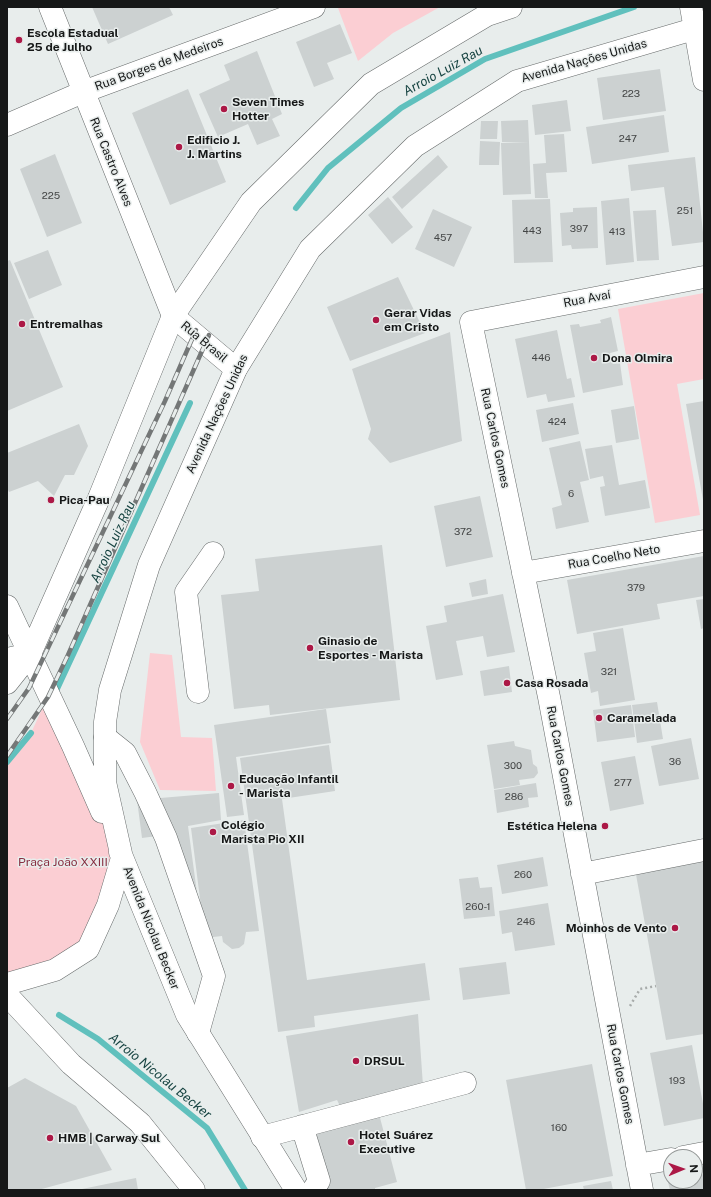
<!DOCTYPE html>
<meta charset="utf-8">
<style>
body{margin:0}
#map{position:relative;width:711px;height:1197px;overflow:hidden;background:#e8edec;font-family:"Public Sans",sans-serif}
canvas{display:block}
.frame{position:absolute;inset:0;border:8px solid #161818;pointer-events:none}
.north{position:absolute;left:663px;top:1149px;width:40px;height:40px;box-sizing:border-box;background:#e8edec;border:1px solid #949897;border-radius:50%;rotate:88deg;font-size:11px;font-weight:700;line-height:16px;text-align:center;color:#161818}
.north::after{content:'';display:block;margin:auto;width:14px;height:18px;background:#ac1846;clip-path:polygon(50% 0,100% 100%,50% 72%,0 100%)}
</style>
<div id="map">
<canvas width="711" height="1197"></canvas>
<div class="frame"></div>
<div class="north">N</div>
</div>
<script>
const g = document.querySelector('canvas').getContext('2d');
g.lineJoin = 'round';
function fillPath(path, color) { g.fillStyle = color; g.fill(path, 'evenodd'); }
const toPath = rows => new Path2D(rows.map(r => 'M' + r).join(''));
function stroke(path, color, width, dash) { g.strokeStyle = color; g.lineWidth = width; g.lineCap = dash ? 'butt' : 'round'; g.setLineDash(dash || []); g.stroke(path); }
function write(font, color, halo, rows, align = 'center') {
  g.font = font + ' "Public Sans",sans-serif'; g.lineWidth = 3; g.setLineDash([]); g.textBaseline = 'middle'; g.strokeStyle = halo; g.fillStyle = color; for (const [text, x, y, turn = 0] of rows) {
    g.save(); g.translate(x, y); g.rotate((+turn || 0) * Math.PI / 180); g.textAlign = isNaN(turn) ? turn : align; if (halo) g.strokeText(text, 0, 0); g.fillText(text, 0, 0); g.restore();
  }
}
fillPath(toPath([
 [340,7,440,7,393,33,358,61,338,8],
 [704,293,704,379,677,384,700,515,655,523,618,309],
 [150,653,172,655,181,737,212,738,216,791,160,790,140,742],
 [50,692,122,858,88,949,7,983,7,762,31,733]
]), '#fbced3');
stroke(toPath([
 [296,208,328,168,401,108,485,59,634,7],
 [56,691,190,403],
 [7,762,31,733],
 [59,1015,98,1039,207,1128,245,1190]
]), '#60c0bd', 6);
fillPath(toPath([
 [92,7,169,7,173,15,108,44],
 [340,24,352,53,327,63,334,79,314,87,296,42],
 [257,51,282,114,272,119,280,136,257,145,248,124,218,137,199,94,230,80,224,65],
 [660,69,666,111,603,120,597,78],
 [188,89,226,182,170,205,132,113],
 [567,100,571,131,535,135,532,105],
 [664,115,669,152,592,164,586,127],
 [528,120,529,142,502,142,501,121],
 [481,121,498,121,497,139,480,139],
 [564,134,567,172,546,173,548,198,535,198,533,164,546,163,544,135],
 [480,141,500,142,499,165,479,165],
 [529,142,531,194,503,195,501,143],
 [55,154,82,223,47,237,20,169],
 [438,155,448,167,402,209,392,197],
 [695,157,704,242,672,246,664,187,631,191,628,165],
 [388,197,413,227,392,244,368,215],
 [629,198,634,262,606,265,601,201],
 [550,199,553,262,514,263,512,200],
 [597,207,598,248,572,249,571,245,562,246,560,213,573,212,573,208],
 [433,209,472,227,454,267,415,249],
 [656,210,659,260,637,261,633,211],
 [48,250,62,285,29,299,14,263],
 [10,260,63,387,7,411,7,261],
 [398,277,425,333,350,361,327,307],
 [611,317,618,351,610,353,613,364,620,363,623,385,583,393,570,325,579,324,580,327,601,323,600,320],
 [557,330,567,379,571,378,575,397,548,402,546,394,527,398,515,339],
 [450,332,462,441,390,463,368,439,371,429,352,369],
 [704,401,704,500,703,500,686,404],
 [573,403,579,434,542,442,536,410],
 [634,406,639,439,616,443,611,410],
 [79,424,88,446,74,475,65,475,54,496,38,481,9,492,7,488,7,453],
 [580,441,589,480,580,482,589,522,556,529,552,508,562,505,549,448],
 [612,445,619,485,645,480,650,508,605,516,600,487,605,486,603,476,590,479,585,449],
 [480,496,493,557,446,567,434,506],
 [382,545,400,700,270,715,269,705,234,709,221,595,259,591,255,559],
 [704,556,704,596,657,604,660,619,577,634,567,580],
 [486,579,488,594,472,597,469,583],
 [503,594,515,652,487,657,483,636,456,641,463,675,436,680,426,626,447,622,444,606],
 [704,599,704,628,701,629,696,600],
 [623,628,635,700,600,706,598,691,591,693,584,653,596,651,593,633],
 [509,666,512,692,484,696,480,671],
 [657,702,663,739,637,743,632,705],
 [631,705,635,737,597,742,593,710],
 [326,709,331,743,236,757,244,815,227,817,214,725],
 [691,738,699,779,659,786,651,746],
 [514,741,515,746,531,750,533,764,537,767,538,773,534,778,519,780,520,785,494,789,487,745],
 [329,745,335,791,282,799,307,980,425,963,430,1000,314,1016,315,1027,278,1032,240,758],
 [635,756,644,804,610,811,601,762],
 [536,783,538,797,528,798,529,807,497,813,494,790],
 [219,793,221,820,188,826,199,908,172,834,142,838,137,800],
 [244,820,259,931,246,932,244,944,239,948,232,949,223,942,222,936,205,938,191,828],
 [704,856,704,1034,666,1040,635,869],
 [543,857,548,886,502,894,497,865],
 [478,877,480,888,492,887,495,916,464,919,459,879],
 [548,903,555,945,515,951,512,932,502,934,499,911],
 [506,962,510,994,463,1000,459,968],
 [418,1014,423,1086,342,1110,337,1100,299,1112,286,1036],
 [692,1045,704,1109,704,1118,664,1126,650,1053],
 [592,1064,613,1176,538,1190,526,1190,506,1080],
 [25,1078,76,1106,112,1170,38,1190,7,1190,7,1088],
 [379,1114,397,1182,375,1188,375,1190,328,1190,313,1132],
 [704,1174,704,1190,670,1190,668,1182,695,1181,695,1176],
 [136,1178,138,1190,83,1190,82,1189],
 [611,1181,613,1190,584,1190,583,1186]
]), '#ccd1d1');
const minor = toPath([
 [50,7,173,316,236,369],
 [691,7,704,80],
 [7,125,83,92,314,7],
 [523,573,704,541],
 [7,659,30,654],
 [198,692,186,592,213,553],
 [105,737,125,753,145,792,166,838,214,976,198,1033],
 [582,874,704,850],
 [302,1126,319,1181,313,1190],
 [262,1137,465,1083],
 [683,1157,704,1153],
 [637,1165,671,1159],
 [642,1190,549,697,471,322,704,277]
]);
const major = toPath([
 [7,606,73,746,102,812],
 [7,683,30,654,99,498,173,316,251,202,371,84,487,15,511,7],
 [120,852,187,1015,296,1190],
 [7,984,55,970,88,949,108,905,122,858,105,782,105,722,110,690,149,565,236,369,310,249,415,146,517,81,704,26],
 [7,995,71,1064,140,1123,194,1190]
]);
stroke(minor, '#676b6b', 23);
stroke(major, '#676b6b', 23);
stroke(toPath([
 [630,1006,640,989,656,986]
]), '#a8acab', 2.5, [2, 3]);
stroke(minor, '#fff', 22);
stroke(major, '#fff', 22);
const rail = toPath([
 [7,719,29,688,165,401,196,330],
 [7,756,48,697,68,655,209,335]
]);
stroke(rail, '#747777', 4.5);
stroke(rail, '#e8edec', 3, [9]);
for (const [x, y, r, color] of [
 [19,40,4,"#ac1846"],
 [224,109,4,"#ac1846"],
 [179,147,4,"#ac1846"],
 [376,320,4,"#ac1846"],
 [22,324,4,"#ac1846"],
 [594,358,4,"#ac1846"],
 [51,500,4,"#ac1846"],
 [310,648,4,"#ac1846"],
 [507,683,4,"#ac1846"],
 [599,718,4,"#ac1846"],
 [231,786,4,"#ac1846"],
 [605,826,4,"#ac1846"],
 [213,832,4,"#ac1846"],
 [675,928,4,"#ac1846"],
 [356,1061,4,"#ac1846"],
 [50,1138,4,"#ac1846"],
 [351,1142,4,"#ac1846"]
]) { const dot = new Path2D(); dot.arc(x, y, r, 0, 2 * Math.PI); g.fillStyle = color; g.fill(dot); stroke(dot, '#e8edec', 1.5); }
write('10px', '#444646', null, [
 ["223",631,94],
 ["247",628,139],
 ["225",51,196],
 ["251",685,211],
 ["397",579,229],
 ["443",532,231],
 ["413",617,232],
 ["457",443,238],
 ["446",541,358],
 ["424",557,422],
 ["6",571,494],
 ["372",463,532],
 ["379",636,588],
 ["321",609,672],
 ["36",675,762],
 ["300",513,766],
 ["277",623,783],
 ["286",514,797],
 ["260",523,875],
 ["260-1",478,907],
 ["246",526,922],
 ["193",677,1081],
 ["160",559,1128]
]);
write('bold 12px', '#161818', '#e8edec', [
 ["Escola Estadual",27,33],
 ["25 de Julho",27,47],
 ["Seven Times",232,102],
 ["Hotter",232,116],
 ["Edificio J.",187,140],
 ["J. Martins",187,154],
 ["Gerar Vidas",384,313],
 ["em Cristo",384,327],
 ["Entremalhas",30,324],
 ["Dona Olmira",602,358],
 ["Pica-Pau",59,500],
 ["Ginasio de",318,641],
 ["Esportes - Marista",318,655],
 ["Casa Rosada",515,683],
 ["Caramelada",607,718],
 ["Educação Infantil",239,779],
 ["- Marista",239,793],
 ["Colégio",221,825],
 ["Marista Pio XII",221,839],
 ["Estética Helena",597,826,"right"],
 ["Moinhos de Vento",667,928,"right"],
 ["DRSUL",364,1061],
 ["Hotel Suárez",359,1135],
 ["Executive",359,1149],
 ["HMB | Carway Sul",58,1138]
], 'left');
write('12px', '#161818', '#e8edec', [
 ["Avenida Nações Unidas",584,61,-16],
 ["Rua Borges de Medeiros",159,64,-20],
 ["Rua Castro Alves",111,162,68],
 ["Rua Avaí",587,299,-11],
 ["Rua Brasil",204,342,40],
 ["Avenida Nações Unidas",217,414,-65],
 ["Rua Carlos Gomes",495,438,78],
 ["Rua Coelho Neto",614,557,-10],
 ["Rua Carlos Gomes",560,756,79],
 ["Avenida Nicolau Becker",151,928,68],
 ["Rua Carlos Gomes",620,1074,79]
]);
write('12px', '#893043', '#e8edec', [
 ["Praça João XXIII",63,862]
]);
write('italic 13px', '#174442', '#e8edec', [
 ["Arroio Luiz Rau",443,71,-29],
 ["Arroio Luiz Rau",113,542,-65],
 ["Arroio Nicolau Becker",160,1076,39]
]);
</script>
